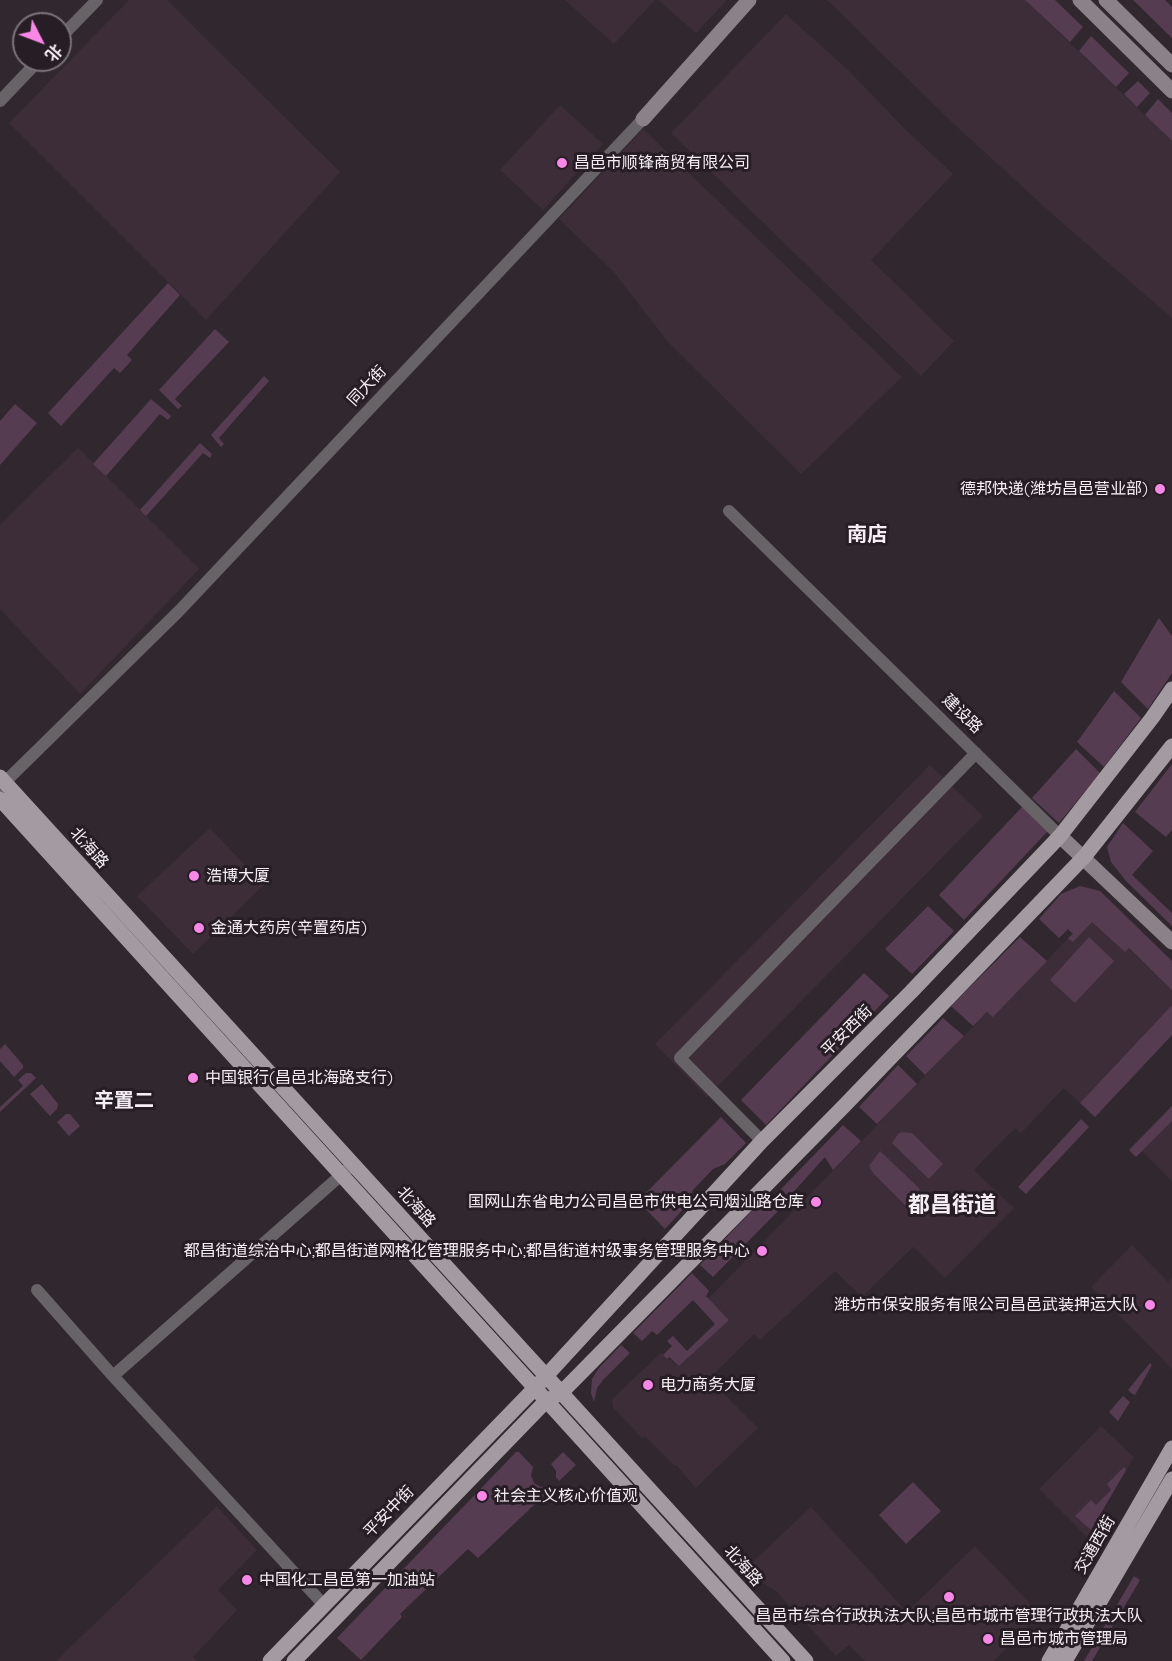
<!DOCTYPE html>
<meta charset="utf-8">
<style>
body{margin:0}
#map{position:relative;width:1172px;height:1661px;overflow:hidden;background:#31282f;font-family:Quicksand,"Noto Sans SC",sans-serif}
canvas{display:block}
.north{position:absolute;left:12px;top:12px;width:60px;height:60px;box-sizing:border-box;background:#271e25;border:2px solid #797278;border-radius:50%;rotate:132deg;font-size:16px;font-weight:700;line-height:24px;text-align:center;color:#f5eff4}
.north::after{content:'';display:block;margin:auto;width:21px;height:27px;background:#f987e8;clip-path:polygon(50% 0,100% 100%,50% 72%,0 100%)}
</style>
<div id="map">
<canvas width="1172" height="1661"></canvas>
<div class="north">北</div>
</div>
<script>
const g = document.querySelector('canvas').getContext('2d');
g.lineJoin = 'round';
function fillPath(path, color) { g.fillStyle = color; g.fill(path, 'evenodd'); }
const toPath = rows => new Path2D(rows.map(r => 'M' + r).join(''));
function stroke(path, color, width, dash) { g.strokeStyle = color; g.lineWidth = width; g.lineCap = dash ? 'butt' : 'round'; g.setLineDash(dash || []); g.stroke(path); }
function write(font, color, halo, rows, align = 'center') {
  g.font = font + ' Quicksand,"Noto Sans SC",sans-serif'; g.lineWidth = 6; g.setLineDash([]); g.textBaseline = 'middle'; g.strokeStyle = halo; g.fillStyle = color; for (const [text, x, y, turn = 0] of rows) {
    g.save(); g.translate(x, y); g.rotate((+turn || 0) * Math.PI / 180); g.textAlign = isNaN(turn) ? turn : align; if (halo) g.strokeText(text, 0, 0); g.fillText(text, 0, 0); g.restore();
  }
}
fillPath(toPath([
 [129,0,167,0,340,172,206,320,9,123],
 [565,0,655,0,614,44],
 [658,0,727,0,696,33],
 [827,0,1025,0,1172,141,1172,318,1059,220,956,126],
 [786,14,849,71,907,131,953,174,871,260,954,341,921,376,671,133],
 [560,105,603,144,543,210,500,170],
 [643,129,902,377,801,474,668,342,613,271,559,219],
 [78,448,199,569,80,694,0,609,0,525],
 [930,765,983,816,707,1097,655,1044],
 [210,828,264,885,193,954,137,896],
 [1092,913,1172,990,1172,1005,1080,1103,1064,1088,1021,1133,1015,1128,974,1170,1014,1208,945,1278,913,1247,862,1297,835,1271,760,1340,754,1334,709,1379,758,1428,696,1488,676,1465,675,1466,645,1436,642,1438,613,1407,612,1399,661,1353,679,1366,729,1319,708,1299,964,1036,988,1012,993,1017],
 [1172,1121,1172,1181,1142,1151],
 [1132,1245,1168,1282,1172,1278,1172,1369,1091,1287],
 [1101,1426,1134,1457,1087,1537,1039,1489],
 [217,1506,257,1550,218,1590,237,1610,193,1657,197,1661,56,1661],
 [811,1507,907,1612,975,1546,1039,1613,994,1661,865,1661,849,1645,836,1656,777,1592,744,1570]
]), '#3c2d39');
fillPath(toPath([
 [1025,0,1055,0,1083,27,1070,42],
 [1133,0,1165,0,1172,7,1172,38],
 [1091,36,1129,73,1116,87,1079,51],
 [1138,81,1150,93,1137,107,1124,94],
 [1158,99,1172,113,1172,141,1145,115],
 [168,283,180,295,127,355,132,360,120,373,114,368,61,426,48,413],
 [215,329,229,342,175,399,182,406,178,409,159,390],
 [264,376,269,381,219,438,224,444,221,447,211,435],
 [151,399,171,416,168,420,160,414,106,476,93,464],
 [15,404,37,423,0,465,0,421],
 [200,443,212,454,210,458,203,453,146,516,140,510],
 [1159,618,1172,636,1172,673,1148,709,1121,682],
 [1114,691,1141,718,1104,767,1077,742],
 [1076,749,1100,773,1059,823,1032,798],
 [1172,764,1172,830,1166,837,1135,812],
 [1023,806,1048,831,964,920,939,895],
 [1123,823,1153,851,1132,875,1172,913,1172,926,1126,881,1111,862,1107,847],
 [1080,886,1100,891,1172,961,1172,990,1129,948,1125,952,1092,922,1073,942,1068,938,1073,934,1068,929,1059,938,1039,919,1061,894],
 [928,906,954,931,912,974,885,949],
 [1020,937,1047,961,993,1017,987,1012,973,1026,951,1006],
 [1089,937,1114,961,1075,1003,1050,980],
 [864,973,889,996,766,1125,741,1100],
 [1172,1005,1172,1035,1095,1117,1080,1103],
 [943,1018,964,1036,925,1075,906,1056],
 [5,1044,23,1065,23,1068,14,1077,0,1061,0,1049],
 [898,1065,917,1084,877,1124,859,1107],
 [26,1073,31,1073,36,1078,0,1112,0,1107,23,1086,18,1080],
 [42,1084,58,1104,57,1109,50,1116,30,1094],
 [1172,1106,1172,1121,1136,1157,1129,1150],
 [66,1114,70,1114,80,1126,69,1136,57,1122],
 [721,1117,746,1143,725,1164,713,1169,693,1190,686,1206,665,1229,638,1201],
 [1081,1119,1089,1127,1026,1194,1018,1187],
 [843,1125,861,1141,833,1170,825,1157,789,1197,781,1189],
 [902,1132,912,1133,943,1164,929,1179,892,1143,898,1134],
 [880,1151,920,1189,905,1205,874,1174,869,1166],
 [768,1194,775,1200,773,1203,779,1210,713,1277,700,1265],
 [692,1273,709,1291,706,1296,729,1320,679,1366,669,1357,667,1359,663,1355,672,1346,667,1341,673,1336,687,1351,715,1324,693,1300,657,1335,652,1331,642,1341,633,1333],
 [621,1345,630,1353,603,1380,597,1388,594,1402,591,1393,592,1379,599,1368],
 [1150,1363,1152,1365,1135,1395,1131,1393,1128,1390],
 [1123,1396,1130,1402,1118,1421,1109,1412],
 [516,1452,519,1452,533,1467,531,1475,534,1483,541,1487,549,1486,552,1488,478,1558,468,1549,400,1614,402,1617,361,1660,337,1638],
 [563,1452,576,1465,559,1481,556,1477,556,1471,551,1464],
 [1124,1467,1126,1470,1091,1530,1075,1516,1091,1500,1096,1505,1111,1490,1107,1484],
 [913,1482,941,1511,906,1544,879,1515],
 [1134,1576,1140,1580,1092,1661,1084,1661]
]), '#553c51');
stroke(toPath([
 [60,38,97,0],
 [0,101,39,60],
 [729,511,1060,836],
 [0,787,179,611,643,119],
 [762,1141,680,1058,976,753],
 [37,1290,113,1376,324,1605],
 [113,1376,348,1169]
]), '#686367', 12);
stroke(toPath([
 [1080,0,1172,91],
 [1106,0,1172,65],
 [643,119,749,0],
 [1060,836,1172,942]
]), '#8a8288', 15);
stroke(toPath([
 [0,777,806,1661],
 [0,799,783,1661],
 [270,1661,535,1388,762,1141,911,992,1060,836,1152,718,1172,689],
 [294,1661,546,1401,561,1393,844,1106,1084,857,1172,746],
 [1049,1661,1172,1448],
 [1065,1661,1172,1479]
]), '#a49aa2', 15);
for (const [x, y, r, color] of [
 [562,163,6,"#f987e8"],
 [1160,489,6,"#f987e8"],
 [194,876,6,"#f987e8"],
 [199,928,6,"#f987e8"],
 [193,1078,6,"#f987e8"],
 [816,1202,6,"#f987e8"],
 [762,1251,6,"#f987e8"],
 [1150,1305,6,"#f987e8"],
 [648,1385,6,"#f987e8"],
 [482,1496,6,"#f987e8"],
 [247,1580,6,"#f987e8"],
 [949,1597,6,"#f987e8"],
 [988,1639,6,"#f987e8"]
]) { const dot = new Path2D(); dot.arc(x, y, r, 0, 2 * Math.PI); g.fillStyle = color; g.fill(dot); stroke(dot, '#271e25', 2); }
write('16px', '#f5eff4', '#271e25', [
 ["昌邑市顺锋商贸有限公司",574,163],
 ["德邦快递(潍坊昌邑营业部)",1148,489,"right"],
 ["浩博大厦",206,876],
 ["金通大药房(辛置药店)",211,928],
 ["中国银行(昌邑北海路支行)",205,1078],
 ["国网山东省电力公司昌邑市供电公司烟汕路仓库",804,1202,"right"],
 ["都昌街道综治中心;都昌街道网格化管理服务中心;都昌街道村级事务管理服务中心",750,1251,"right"],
 ["潍坊市保安服务有限公司昌邑武装押运大队",1138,1305,"right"],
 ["电力商务大厦",660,1385],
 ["社会主义核心价值观",494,1496],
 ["中国化工昌邑第一加油站",259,1580],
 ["昌邑市综合行政执法大队;昌邑市城市管理行政执法大队",949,1616,"center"],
 ["昌邑市城市管理局",1000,1639]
], 'left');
write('16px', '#f5eff4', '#271e25', [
 ["同大街",367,386,-47],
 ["建设路",962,714,44],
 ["北海路",89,848,48],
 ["平安西街",847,1031,-45],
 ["北海路",416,1207,48],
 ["平安中街",389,1512,-46],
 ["交通西街",1095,1545,-60],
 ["北海路",743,1566,48]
]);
write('bold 20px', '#f5eff4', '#271e25', [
 ["南店",867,535],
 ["辛置二",124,1101]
]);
write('bold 22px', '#f5eff4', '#271e25', [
 ["都昌街道",952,1205]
]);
</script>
